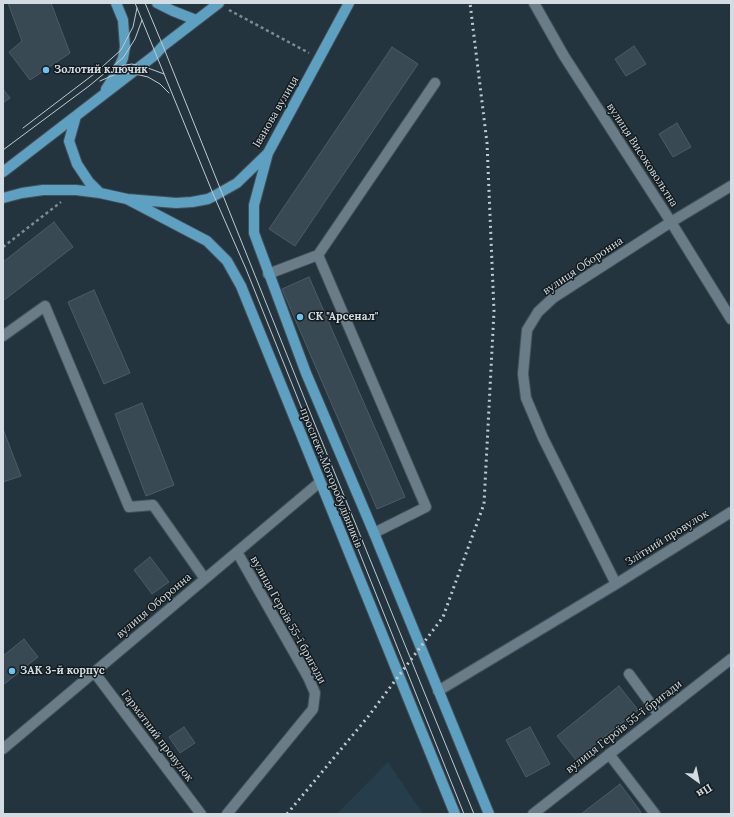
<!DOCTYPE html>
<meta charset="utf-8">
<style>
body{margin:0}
#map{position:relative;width:734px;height:817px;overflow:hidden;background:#24343e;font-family:Lora,serif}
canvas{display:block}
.frame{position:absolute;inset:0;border:4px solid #d2dce2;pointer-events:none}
.north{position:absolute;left:678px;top:761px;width:40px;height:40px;-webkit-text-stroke:3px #141b1f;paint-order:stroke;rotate:147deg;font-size:11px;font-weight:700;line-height:16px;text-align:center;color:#d2dce2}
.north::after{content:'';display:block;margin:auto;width:14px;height:18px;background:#d2dce2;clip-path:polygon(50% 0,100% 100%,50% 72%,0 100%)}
</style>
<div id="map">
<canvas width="734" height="817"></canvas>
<div class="frame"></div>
<div class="north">Пн</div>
</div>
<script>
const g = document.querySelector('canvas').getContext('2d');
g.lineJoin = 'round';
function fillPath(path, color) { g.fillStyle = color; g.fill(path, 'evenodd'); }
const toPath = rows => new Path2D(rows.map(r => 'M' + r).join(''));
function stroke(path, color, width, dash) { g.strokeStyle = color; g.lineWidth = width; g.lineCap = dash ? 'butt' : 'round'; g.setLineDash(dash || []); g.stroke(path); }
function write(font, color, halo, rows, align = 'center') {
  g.font = font + ' Lora,serif'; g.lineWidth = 3; g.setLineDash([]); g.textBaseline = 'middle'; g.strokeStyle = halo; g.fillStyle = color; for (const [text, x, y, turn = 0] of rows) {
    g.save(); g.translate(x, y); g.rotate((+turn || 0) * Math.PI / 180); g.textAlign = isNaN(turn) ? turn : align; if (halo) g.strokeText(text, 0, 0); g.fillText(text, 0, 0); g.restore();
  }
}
fillPath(toPath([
 [388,762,423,814,337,814]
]), '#263e4b');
const building = toPath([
 [8,3,51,3,70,53,30,80,9,52,22,41,8,3],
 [634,46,646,64,626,76,615,59,634,46],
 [392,47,418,64,295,246,269,229,392,47],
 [3,89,10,98,3,103,3,89],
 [677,123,691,147,673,157,659,134,677,123],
 [54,222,73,247,3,301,3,262,54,222],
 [309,277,405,497,377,509,282,289,309,277],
 [94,290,130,373,104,384,68,302,94,290],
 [142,403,174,485,146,496,115,414,142,403],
 [3,429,21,476,3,482,3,429],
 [150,557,169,582,152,594,134,570,150,557],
 [24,639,38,657,3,685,3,656,24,639],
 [619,686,638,710,576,760,557,736,619,686],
 [184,727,195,743,180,753,169,737,184,727],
 [530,727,550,764,526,777,506,740,530,727],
 [620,784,641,812,638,814,581,814,620,784]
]);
fillPath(building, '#384953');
stroke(building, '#4b5c67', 1);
const minor = toPath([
 [534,3,564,56,671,222,731,319],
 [318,255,435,83],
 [268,274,318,255,426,507,374,533],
 [3,336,45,306,129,507,153,505,205,579],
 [616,584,543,438,526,398,523,374,527,330,538,312,553,298,671,222,731,186],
 [94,672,201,814],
 [629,674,659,715],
 [438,691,616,584,731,512],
 [3,749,320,482],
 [609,754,655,814],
 [227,814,313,709,315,693,308,677,237,552],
 [533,814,731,659]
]);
const major = toPath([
 [157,3,173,11,196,20],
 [106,89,116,74,123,58,125,47,123,20,116,3],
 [76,116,69,141,77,164,89,182,100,193],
 [268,153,254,205,254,233,306,373,374,533,489,814],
 [3,172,155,55,163,46,219,3],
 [3,198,22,193,43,190,76,190,100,193,127,199,176,203,192,202,208,199,214,196,237,183,268,153,349,3],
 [127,199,207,241,227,261,241,286,455,814]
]);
stroke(minor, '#435259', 12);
stroke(major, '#435259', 12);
stroke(toPath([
 [229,10,309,53],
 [3,247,61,202]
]), '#7e8b93', 2.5, [3, 3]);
stroke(minor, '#6a7c87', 10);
stroke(major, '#5ea0c2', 10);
stroke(toPath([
 [135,3,214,196,246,269,464,814],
 [145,3,163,46,309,410,474,814],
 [112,67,132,64,148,68,164,74],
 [100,81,116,74,131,73,148,77,160,84,169,93],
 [23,128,94,74,121,50,133,27,137,8],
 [3,150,89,86,123,58,135,39,142,20]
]), '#bfcad0', 1);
stroke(toPath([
 [287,814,367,718,443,617,484,504,494,311,487,143,470,3]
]), '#bfcad0', 3, [2, 4]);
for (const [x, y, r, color] of [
 [46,70,4,"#6bc3f2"],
 [300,317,4,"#6bc3f2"],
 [12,671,4,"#6bc3f2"]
]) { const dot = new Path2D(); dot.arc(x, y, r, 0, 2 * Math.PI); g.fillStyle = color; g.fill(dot); stroke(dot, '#141b1f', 1.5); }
write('bold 11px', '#d2dce2', '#141b1f', [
 ["Золотий ключик",54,70],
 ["СК \"Арсенал\"",308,317],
 ["ЗАК 3-й корпус",20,671]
], 'left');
write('11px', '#d2dce2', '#141b1f', [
 ["Іванова вулиця",276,112,-60],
 ["вулиця Високовольтна",642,155,57],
 ["вулиця Оборонна",583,266,-34],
 ["проспект Моторобудівників",331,478,68],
 ["Злітний провулок",667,538,-32],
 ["вулиця Оборонна",154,606,-40],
 ["вулиця Героїв 55-ї бригади",288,620,61],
 ["вулиця Героїв 55-ї бригади",624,727,-38],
 ["Гарматний провулок",157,736,53]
]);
</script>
